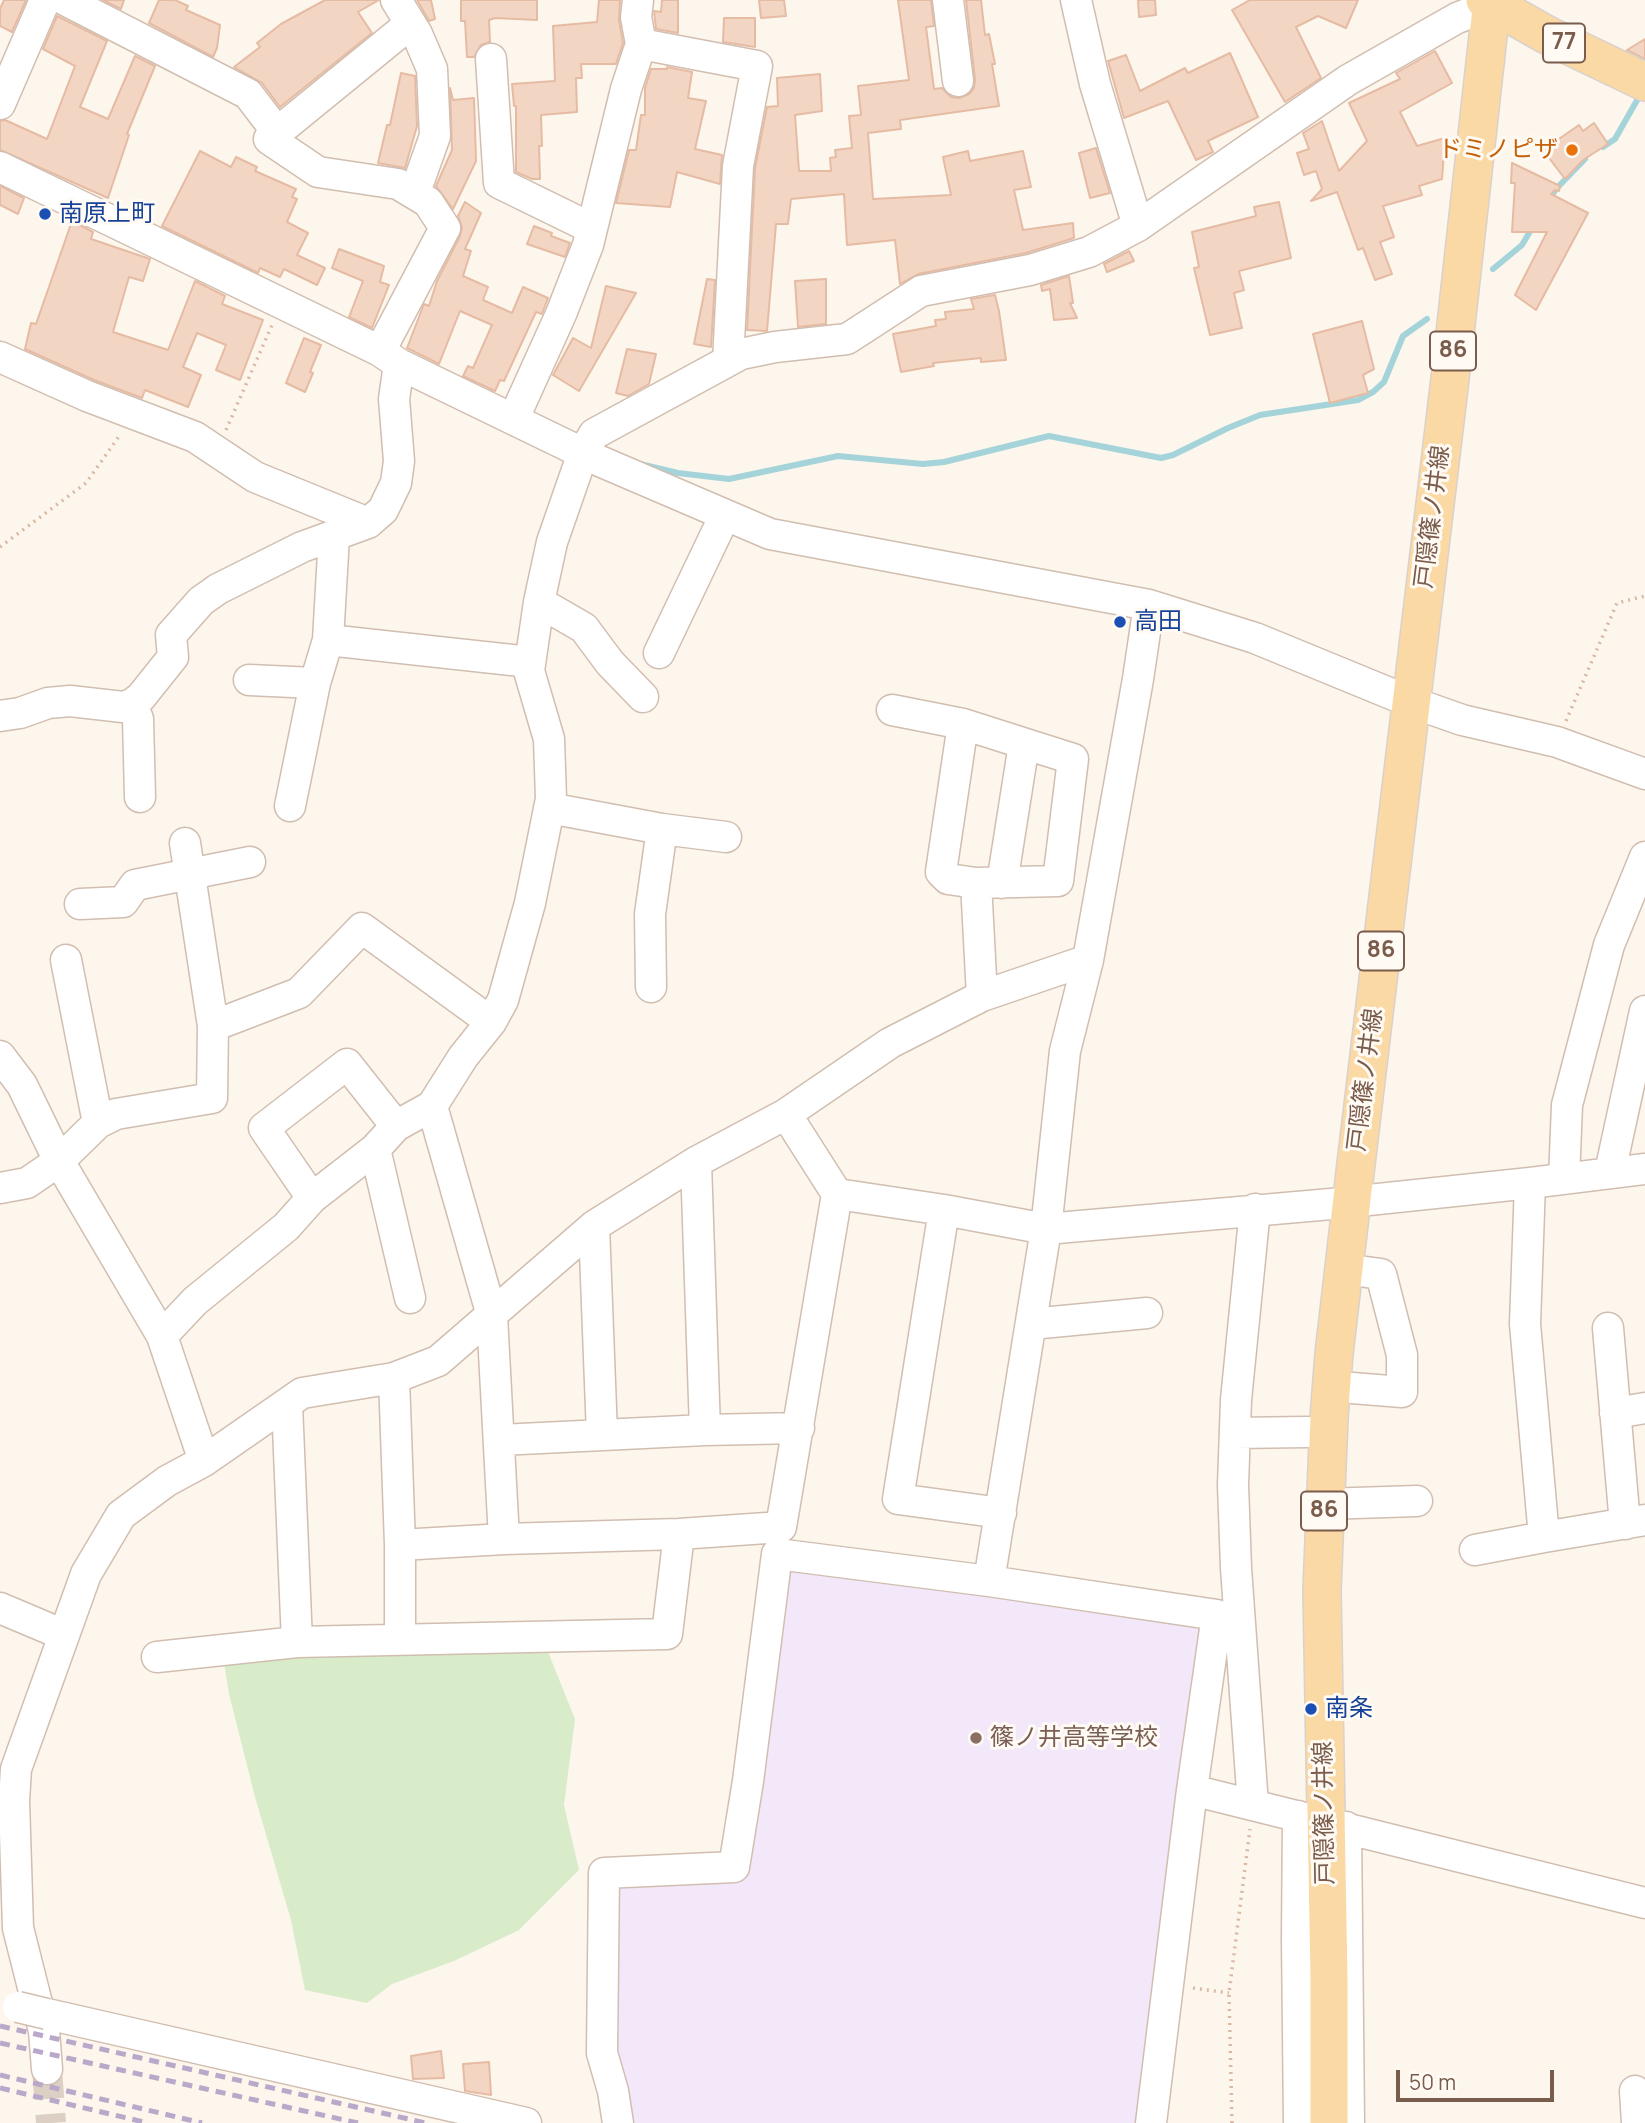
<!DOCTYPE html>
<meta charset="utf-8">
<style>
body{margin:0}
#map{position:relative;width:1645px;height:2123px;overflow:hidden;background:#fdf6ec;font-family:Manrope,sans-serif}
canvas{display:block}
.scale{position:absolute;left:1396px;top:2070px;width:158px;height:32px;box-sizing:border-box;border:4px solid #7a5c4d;border-top:0;padding-left:9px;font-size:21px;line-height:24px;white-space:nowrap;color:#7a5c4d;-webkit-text-stroke:5px #fffaf3;paint-order:stroke}
</style>
<div id="map">
<canvas width="1645" height="2123"></canvas>
<div class="scale">50 m</div>
</div>
<script>
const g = document.querySelector('canvas').getContext('2d');
g.lineJoin = 'round';
function fillPath(path, color) { g.fillStyle = color; g.fill(path, 'evenodd'); }
const toPath = rows => new Path2D(rows.map(r => 'M' + r).join(''));
function stroke(path, color, width, dash) { g.strokeStyle = color; g.lineWidth = width; g.lineCap = dash ? 'butt' : 'round'; g.setLineDash(dash || []); g.stroke(path); }
function write(font, color, halo, rows, align = 'center') {
  g.font = font + ' Manrope,"Noto Sans JP",sans-serif'; g.lineWidth = 6; g.setLineDash([]); g.textBaseline = 'middle'; g.strokeStyle = halo; g.fillStyle = color; for (const [text, x, y, turn = 0] of rows) {
    g.save(); g.translate(x, y); g.rotate((+turn || 0) * Math.PI / 180); g.textAlign = isNaN(turn) ? turn : align; if (halo) g.strokeText(text, 0, 0); g.fillText(text, 0, 0); g.restore();
  }
}
fillPath(toPath([
 [780,1567,1199,1622,1208,1629,1142,2123,625,2123,609,1966,611,1881,741,1876]
]), '#f3e8fa');
fillPath(toPath([
 [546,1647,575,1719,564,1805,579,1870,519,1930,454,1961,392,1984,367,2003,305,1990,291,1920,255,1797,229,1694,223,1656]
]), '#d8ecc9');
stroke(toPath([
 [1603,147,1615,139,1640,95],
 [1549,200,1556,189,1585,159],
 [1493,269,1522,245,1532,228],
 [640,464,678,473,729,479,838,456,923,464,944,462,1049,436,1161,458,1173,455,1228,428,1260,415,1358,400,1373,392,1384,382,1403,336,1427,319]
]), '#a5d3da', 6);
const building = toPath([
 [4,0,26,0,12,32,0,26,0,9,4,0],
 [103,0,124,0,121,9,103,0],
 [159,0,175,0,188,6,186,10,220,25,217,48,213,57,149,23,159,0],
 [325,0,379,0,358,12,372,33,280,107,262,83,234,67,260,47,257,43,281,24,325,0],
 [417,0,431,0,435,19,429,21,417,0],
 [461,0,537,0,537,20,495,18,489,20,490,42,481,45,474,57,467,57,465,21,461,21,461,0],
 [599,0,620,0,619,20,623,43,616,64,581,64,582,78,576,78,577,112,541,115,542,146,539,146,540,179,532,179,516,172,516,106,514,106,512,84,555,81,553,26,597,22,599,0],
 [662,0,678,0,678,33,656,29,654,11,661,12,662,0],
 [759,0,784,0,786,16,761,18,759,0],
 [898,0,931,0,934,26,926,27,934,89,942,88,951,97,959,98,969,94,974,88,975,80,966,0,981,0,985,35,989,34,995,64,992,64,999,106,900,120,901,129,868,133,873,199,951,195,943,157,968,151,970,161,1023,151,1031,187,1014,190,1023,230,1073,223,1074,238,1026,253,918,274,900,284,895,240,847,245,844,194,791,199,788,224,776,224,767,331,747,330,755,168,767,107,778,106,777,78,820,74,822,111,795,115,799,171,831,171,830,158,836,157,835,150,852,148,849,116,861,115,858,86,909,80,898,0],
 [1138,0,1155,0,1156,15,1139,17,1138,0],
 [1250,0,1358,0,1346,28,1318,16,1296,27,1321,78,1285,102,1232,10,1250,0],
 [57,16,107,41,80,107,108,119,135,56,155,66,127,134,129,135,108,198,0,150,0,121,5,120,47,139,75,66,43,49,57,16],
 [724,18,755,18,755,47,723,42,724,18],
 [1645,39,1645,59,1627,50,1645,39],
 [1435,51,1452,83,1400,112,1417,146,1445,138,1442,179,1419,186,1422,195,1383,206,1394,237,1380,242,1392,274,1375,280,1363,248,1358,250,1337,192,1311,201,1322,189,1316,171,1304,175,1297,153,1309,149,1303,133,1322,121,1339,171,1367,141,1349,103,1400,79,1396,73,1435,51],
 [1230,53,1258,117,1208,141,1213,152,1196,160,1168,101,1124,118,1108,61,1126,55,1140,91,1185,68,1188,73,1230,53],
 [667,67,692,72,688,98,706,101,695,149,722,155,720,184,677,172,670,207,616,203,629,150,636,150,641,115,645,115,645,88,651,69,667,69,667,67],
 [401,73,415,76,417,126,405,168,378,163,387,125,390,125,401,73],
 [450,88,453,100,474,98,476,161,453,209,436,186,452,150,450,88],
 [1594,123,1608,144,1583,160,1565,179,1543,150,1579,125,1583,131,1594,123],
 [1096,148,1110,193,1090,198,1079,153,1096,148],
 [200,151,231,167,236,157,257,167,255,171,296,189,292,197,297,199,287,222,308,233,297,255,325,268,317,285,284,269,280,277,260,268,258,273,162,226,200,151],
 [1512,163,1560,186,1559,191,1555,190,1551,194,1588,213,1536,310,1515,295,1547,232,1512,232,1515,183,1511,183,1512,163],
 [0,186,24,198,18,214,0,205,0,186],
 [465,202,481,213,465,249,471,251,463,276,488,287,483,300,512,313,523,287,548,298,542,314,536,312,504,381,500,380,495,391,463,376,468,366,473,368,492,325,460,311,439,364,407,348,424,304,429,306,437,281,460,236,462,227,458,216,465,202],
 [1279,202,1291,258,1239,271,1244,290,1234,293,1242,328,1210,335,1194,268,1199,267,1192,232,1256,216,1254,207,1279,202],
 [72,221,93,232,91,239,150,259,143,281,129,277,113,332,168,350,195,281,225,296,222,304,263,320,240,380,216,370,226,345,197,333,183,367,201,375,188,407,145,390,142,398,94,380,25,349,31,323,36,324,72,221],
 [534,226,552,233,551,236,570,243,565,257,527,244,534,226],
 [339,249,384,266,380,282,389,285,372,328,349,317,363,281,332,268,339,249],
 [1129,251,1134,261,1107,272,1104,264,1129,251],
 [1069,276,1073,303,1070,303,1077,318,1054,320,1050,289,1042,291,1041,285,1069,276],
 [707,279,715,280,711,347,694,344,707,279],
 [826,279,826,324,798,327,795,281,826,279],
 [606,286,636,293,579,391,553,375,573,338,591,348,606,286],
 [995,295,999,311,1006,360,981,362,981,358,933,363,934,366,901,372,893,334,936,326,935,320,946,319,945,312,974,309,971,299,995,295],
 [1362,321,1374,369,1363,375,1368,393,1330,403,1313,334,1362,321],
 [304,338,321,345,310,372,313,373,305,392,286,383,304,338],
 [627,349,656,354,649,384,628,396,616,393,627,349],
 [441,2051,444,2078,413,2079,411,2056,441,2051],
 [489,2062,491,2095,465,2091,463,2064,489,2062]
]);
fillPath(building, '#f3d5c3');
stroke(building, '#e6bba3', 2);
stroke(toPath([
 [47,2069,51,2123]
]), '#dcd0c4', 30, [30, 15]);
const minor = toPath([
 [65,0,248,94,277,132],
 [396,0,417,34,432,69,435,136,415,192],
 [948,0,958,81],
 [1076,0,1095,84,1138,226],
 [641,44,757,66,738,166,728,361],
 [491,59,499,183,591,228],
 [0,104,45,0],
 [0,167,380,351,399,364,595,459,770,534,1149,605,1255,638,1411,702,1462,720,1557,742,1645,774],
 [380,351,445,228,428,202,398,184,318,172,269,139,410,24],
 [0,357,87,396,195,437,255,477,368,523],
 [514,418,561,314,588,245,626,89,641,44,636,17,638,0],
 [539,602,584,628,610,663,643,697],
 [328,640,530,662],
 [659,653,725,515],
 [249,680,315,683],
 [132,704,138,719,140,797],
 [892,710,963,724,1073,759,1058,881,976,883,982,996],
 [0,716,20,713,48,703,70,701,123,707,132,704,141,697,173,657,171,635,201,601,218,589,302,547,368,523,383,510,396,483,399,461,394,399,399,364],
 [963,724,941,872,948,879,976,883],
 [290,806,315,683,328,640,334,536],
 [549,808,662,829,726,837],
 [1002,883,1024,744],
 [80,904,123,902,135,885,250,862],
 [66,960,98,1123],
 [651,987,650,914,662,829],
 [213,1026,299,993,362,928,491,1022],
 [0,1056,22,1085,59,1161,162,1336,204,1461],
 [432,1106,492,1316,504,1539],
 [786,1114,837,1194,944,1210,1046,1229,1331,1204,1530,1183,1645,1169],
 [375,1149,410,1298],
 [696,1162,705,1430],
 [1610,1172,1645,1011],
 [1564,1179,1567,1105,1609,945,1645,857],
 [1530,1183,1525,1324,1544,1537,1645,1520],
 [0,1188,27,1183,59,1161,98,1123,116,1114,212,1098,213,1026,185,843],
 [312,1198,264,1128,347,1064,396,1126],
 [944,1210,898,1499,1001,1513],
 [594,1226,602,1435],
 [1344,1269,1381,1274,1402,1355,1402,1392,1352,1388],
 [1031,1324,1147,1313],
 [1608,1328,1625,1524],
 [162,1336,195,1301,286,1227,312,1198,375,1149,396,1126,432,1106,463,1057,491,1022,503,1000,530,903,551,799,549,739,529,671,539,602,552,542,583,453,594,434,741,354,775,347,847,339,921,291,1030,270,1089,252,1138,226,1348,80,1457,18,1493,4],
 [394,1378,400,1545,400,1639],
 [287,1404,297,1642],
 [1615,1413,1645,1408],
 [1235,1433,1307,1432],
 [500,1440,705,1430,799,1428],
 [1324,1504,1417,1501],
 [400,1545,504,1539,679,1534,781,1527,837,1194],
 [1475,1550,1544,1537],
 [989,1581,1046,1229,1065,1051,1088,960,1138,679,1149,605],
 [0,1608,64,1635],
 [157,1657,297,1642,667,1634,679,1534],
 [1253,1805,1236,1568,1233,1485,1236,1400,1255,1209],
 [1298,1816,1297,1939,1299,2123],
 [1346,1827,1349,2123],
 [47,2014,526,2123],
 [47,2069,44,2031,18,1928,14,1801,16,1769,86,1574,121,1515,167,1481,204,1461,302,1393,394,1378,438,1361,594,1226,696,1162,786,1114,890,1043,982,996,1088,960],
 [1635,2091,1637,2123],
 [618,2123,613,2091,602,2053,604,1873,734,1867,748,1781,777,1554,989,1581,1217,1615,1192,1790,1645,1903],
 [1151,2123,1192,1790]
]);
const major = toPath([
 [1485,0,1547,35,1645,82],
 [1329,2123,1329,1978,1322,1590,1329,1418,1334,1354,1356,1164,1450,379,1492,0]
]);
stroke(minor, '#d1beb0', 33);
stroke(major, '#dad1cd', 40);
stroke(toPath([
 [226,430,272,325],
 [0,547,86,483,120,435],
 [1566,721,1617,603,1645,596],
 [1193,1988,1229,1993],
 [1232,2123,1229,1993,1250,1829]
]), '#d9b8a5', 3.5, [2, 5]);
stroke(minor, '#fff', 30);
stroke(major, '#fbd9a5', 37);
stroke(toPath([
 [0,2026,426,2123],
 [0,2043,358,2123],
 [0,2075,202,2123],
 [0,2088,148,2123]
]), '#b9a8c9', 5, [10, 7]);
const minorBridge = toPath([
 [18,2007,47,2014]
]);
stroke(minorBridge, '#d1beb0', 33, []);
stroke(minorBridge, '#fff', 30);
for (const [x, y, r, color] of [
 [1572,150,7,"#e8710a"],
 [45,214,7,"#1a4fb4"],
 [1120,622,7,"#1a4fb4"],
 [1311,1709,7,"#1a4fb4"],
 [976,1738,7,"#8d6e63"]
]) { const dot = new Path2D(); dot.arc(x, y, r, 0, 2 * Math.PI); g.fillStyle = color; g.fill(dot); stroke(dot, '#fffaf3', 2.5); }
for (const [x, y, w] of [
 [1564,43,42],
 [1453,351,46],
 [1381,951,46],
 [1324,1511,46]
]) { const box = new Path2D(); box.roundRect(x - w / 2, y - 19.5, w, 39, 5); g.fillStyle = '#fffaf3'; g.fill(box); stroke(box, '#7a5c4d', 2); }
write('bold 23px', '#7a5c4d', null, [
 ["77",1564,43],
 ["86",1453,351],
 ["86",1381,951],
 ["86",1324,1511]
]);
write('24px', '#c56008', '#fffaf3', [
 ["ドミノピザ",1558,150]
], 'right');
write('24px', '#164399', '#fffaf3', [
 ["南原上町",59,214],
 ["高田",1134,622],
 ["南条",1325,1709]
], 'left');
write('24px', '#7a5c4d', '#fffaf3', [
 ["戸隠篠ノ井線",1433,517,-83],
 ["戸隠篠ノ井線",1366,1080,-83],
 ["戸隠篠ノ井線",1325,1813,-91]
]);
write('24px', '#785e54', '#fffaf3', [
 ["篠ノ井高等学校",990,1738]
], 'left');
</script>
